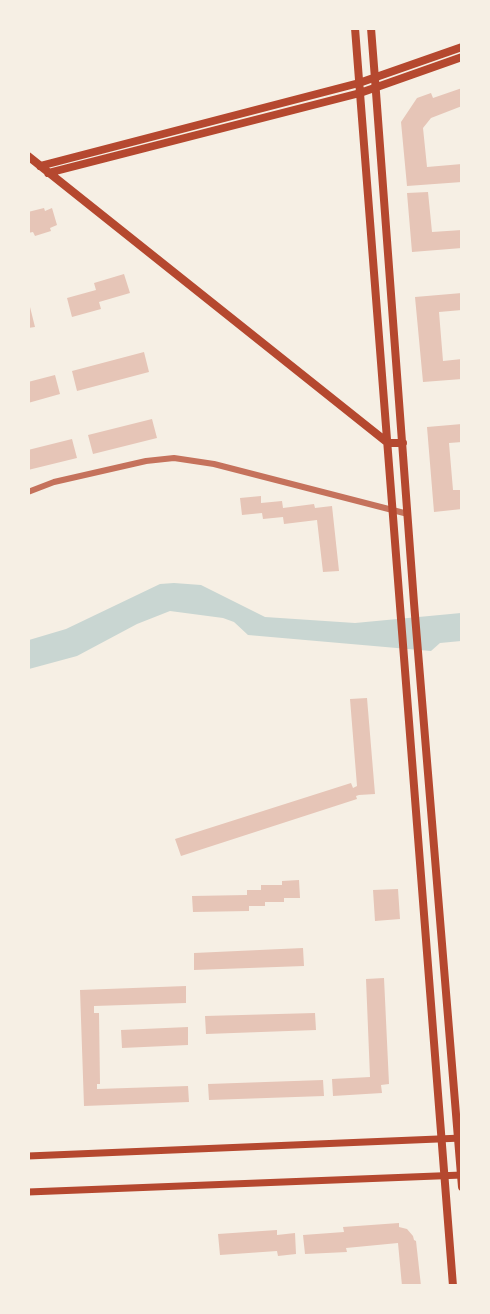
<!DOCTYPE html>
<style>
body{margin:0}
#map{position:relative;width:490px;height:1314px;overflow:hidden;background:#f6efe4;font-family:"Public Sans",sans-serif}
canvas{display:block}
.frame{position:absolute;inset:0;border:30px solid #f6efe4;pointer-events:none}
</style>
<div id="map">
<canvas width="490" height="1314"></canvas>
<div class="frame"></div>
</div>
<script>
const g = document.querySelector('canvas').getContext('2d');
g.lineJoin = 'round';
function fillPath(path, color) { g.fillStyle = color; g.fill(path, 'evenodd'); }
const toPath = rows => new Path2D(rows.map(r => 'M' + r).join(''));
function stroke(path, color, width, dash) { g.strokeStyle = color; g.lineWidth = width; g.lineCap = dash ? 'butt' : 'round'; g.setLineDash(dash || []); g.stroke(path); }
fillPath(toPath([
 [174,583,201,585,265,617,355,623,461,613,461,641,440,643,431,651,248,635,234,622,223,618,170,611,137,624,77,656,29,669,29,640,66,629,160,584]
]), '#c9d6d2');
fillPath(toPath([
 [462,88,462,106,431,118,423,128,427,167,462,164,462,182,407,186,401,122,417,98,431,93,433,98],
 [428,192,432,232,462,230,462,248,412,252,407,193],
 [44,208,45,211,52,208,57,225,50,228,51,231,35,236,33,232,28,233,28,212],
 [124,274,130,293,99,302,101,309,72,317,67,298,96,290,94,283],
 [462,293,462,310,439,312,443,361,462,359,462,379,423,382,415,297],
 [28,307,30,307,35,327,28,328],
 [144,352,149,372,77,391,72,371],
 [55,375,60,394,28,403,28,382],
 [152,419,157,438,93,454,88,435],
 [462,424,462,442,449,443,453,490,462,490,462,509,434,512,427,427],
 [72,439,77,458,28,470,28,450],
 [261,496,261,503,282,501,283,508,314,504,315,508,332,506,339,571,323,572,317,520,284,524,283,517,263,519,262,513,242,515,240,498],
 [367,698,375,794,359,795,356,796,357,799,181,856,175,839,351,783,353,788,357,786,350,699],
 [299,880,300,898,284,898,284,902,265,902,265,906,249,906,249,911,193,912,192,896,247,895,247,890,261,890,261,885,282,885,282,881],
 [398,889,400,919,375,921,373,890],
 [303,948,304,966,194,970,194,953],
 [384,978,389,1084,381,1085,382,1093,333,1096,332,1079,370,1077,366,979],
 [186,986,186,1003,94,1006,94,1013,99,1013,100,1084,97,1084,97,1089,188,1086,189,1102,84,1106,80,990],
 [315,1013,316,1030,206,1034,205,1016],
 [188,1027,188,1045,122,1048,121,1030],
 [323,1080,324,1096,209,1100,208,1084],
 [399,1223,399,1227,407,1229,413,1236,414,1240,416,1241,421,1286,402,1286,398,1243,346,1248,347,1252,305,1254,303,1235,344,1232,343,1227],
 [277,1230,277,1235,295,1233,296,1254,278,1256,277,1251,220,1255,218,1234]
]), '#e6c5b7');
stroke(toPath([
 [28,492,54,482,146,461,174,458,214,464,408,514]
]), '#c5725c', 6);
stroke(toPath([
 [28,1156,462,1138],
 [28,1192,462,1175]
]), '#b5482f', 7);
stroke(toPath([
 [375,79,414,603,462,1187],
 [28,156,388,443,403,443],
 [40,166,359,83],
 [48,173,360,93,453,1286]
]), '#b5482f', 8);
stroke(toPath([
 [355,28,360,93,462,57],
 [371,28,375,79],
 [359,83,462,47]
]), '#b5482f', 8);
</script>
